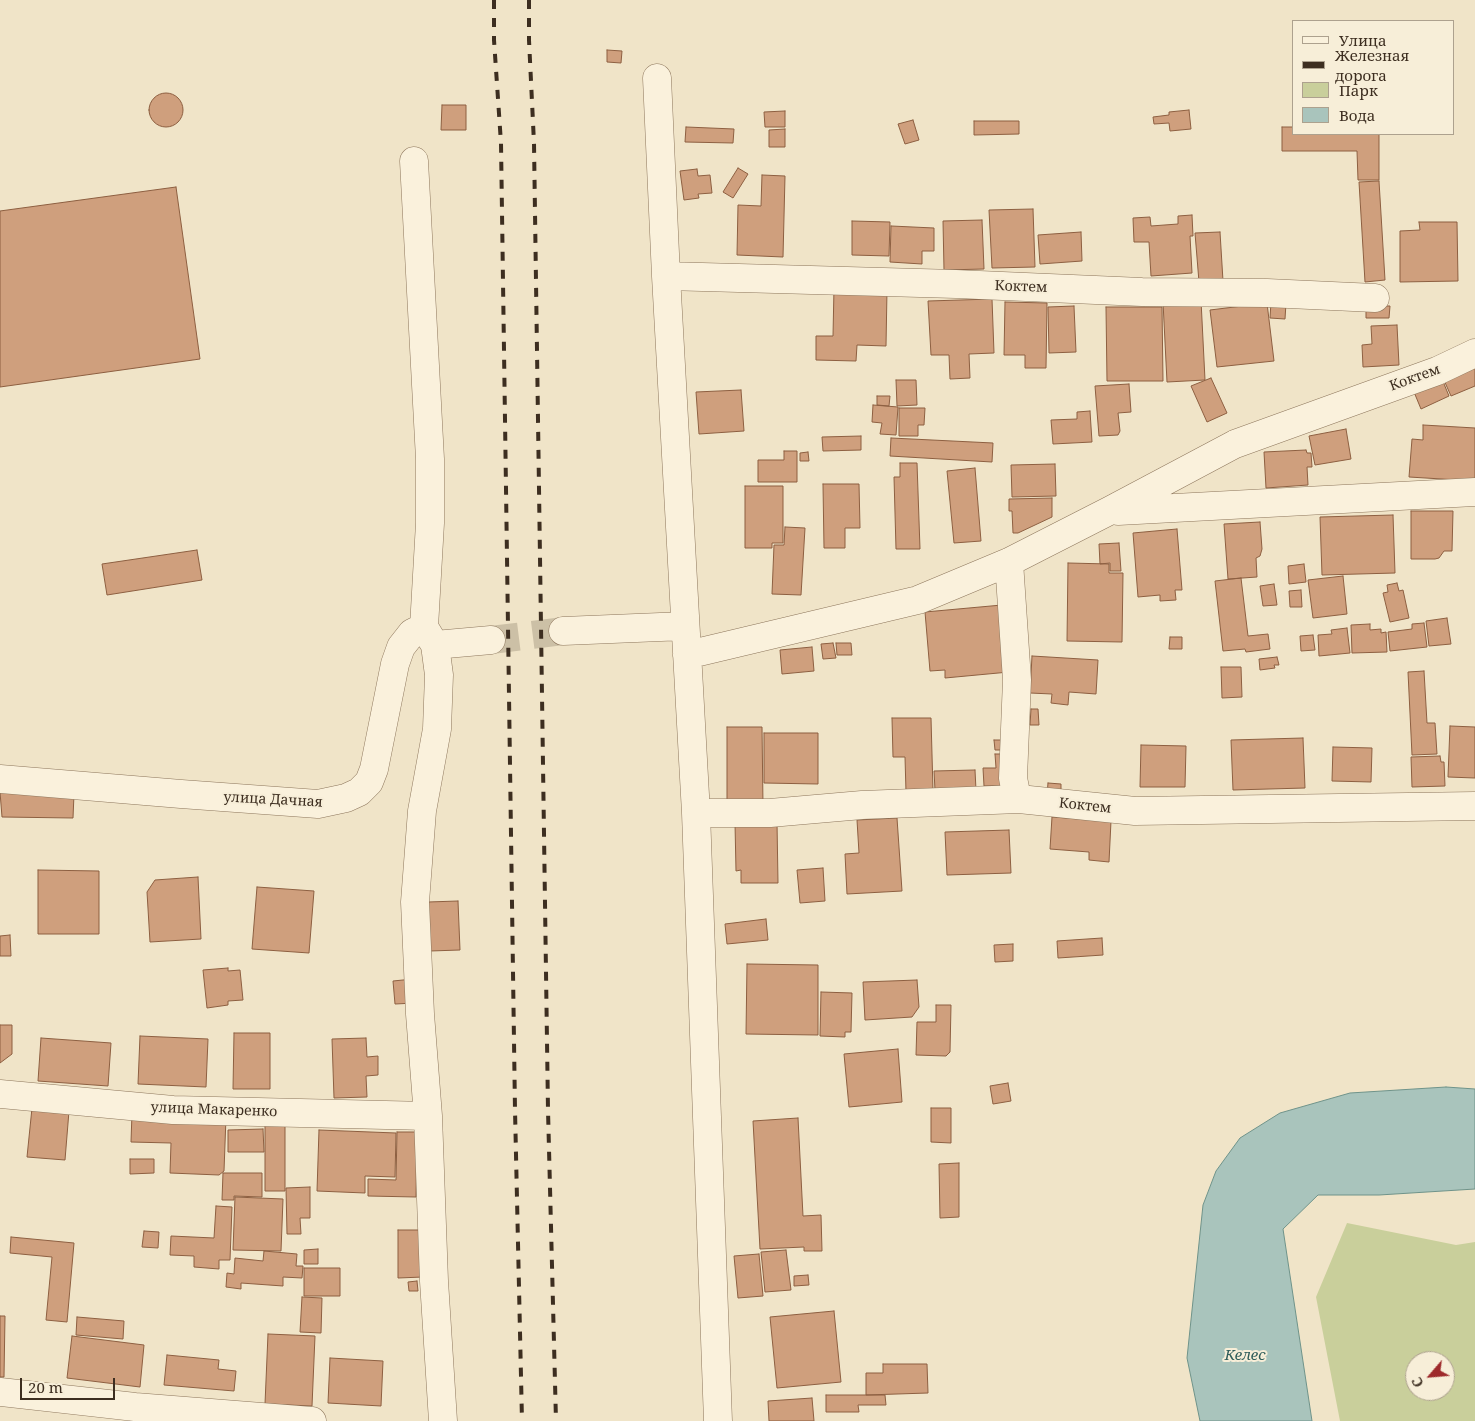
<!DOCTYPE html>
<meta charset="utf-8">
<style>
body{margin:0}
#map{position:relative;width:1475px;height:1421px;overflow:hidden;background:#f0e4c8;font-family:"Noto Serif",serif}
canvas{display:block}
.legend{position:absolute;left:1292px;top:20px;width:162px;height:115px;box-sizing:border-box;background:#f7eed8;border:1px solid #ada18e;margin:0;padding:6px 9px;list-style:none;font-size:15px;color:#3d2e20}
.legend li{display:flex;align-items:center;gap:10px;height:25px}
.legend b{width:25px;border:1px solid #ada18e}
.north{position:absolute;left:1405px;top:1351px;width:50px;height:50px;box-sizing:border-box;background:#f7eed8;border:1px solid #ada18e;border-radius:50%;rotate:243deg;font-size:14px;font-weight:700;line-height:20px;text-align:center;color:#3d2e20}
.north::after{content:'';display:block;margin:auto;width:18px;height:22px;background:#9e2a2b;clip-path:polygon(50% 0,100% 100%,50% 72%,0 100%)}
.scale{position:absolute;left:20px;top:1378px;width:95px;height:22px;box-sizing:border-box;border:2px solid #3d2e20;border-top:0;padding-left:6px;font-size:15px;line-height:18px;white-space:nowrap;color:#3d2e20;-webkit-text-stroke:4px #f7eed8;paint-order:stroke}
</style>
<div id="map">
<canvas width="1475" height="1421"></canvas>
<ul class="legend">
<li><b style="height:6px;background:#faf1dc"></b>Улица</li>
<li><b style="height:6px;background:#3d2e20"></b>Железная дорога</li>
<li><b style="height:14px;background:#c9cf9b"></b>Парк</li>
<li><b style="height:14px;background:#a9c4bc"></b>Вода</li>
</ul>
<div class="north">С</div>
<div class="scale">20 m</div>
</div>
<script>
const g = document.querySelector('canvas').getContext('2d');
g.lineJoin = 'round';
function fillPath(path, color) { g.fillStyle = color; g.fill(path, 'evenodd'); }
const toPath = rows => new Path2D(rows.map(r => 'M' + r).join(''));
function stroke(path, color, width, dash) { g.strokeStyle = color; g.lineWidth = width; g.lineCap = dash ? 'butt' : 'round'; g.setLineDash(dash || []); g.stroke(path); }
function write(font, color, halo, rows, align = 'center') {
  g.font = font + ' "Noto Serif",serif'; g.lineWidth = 4; g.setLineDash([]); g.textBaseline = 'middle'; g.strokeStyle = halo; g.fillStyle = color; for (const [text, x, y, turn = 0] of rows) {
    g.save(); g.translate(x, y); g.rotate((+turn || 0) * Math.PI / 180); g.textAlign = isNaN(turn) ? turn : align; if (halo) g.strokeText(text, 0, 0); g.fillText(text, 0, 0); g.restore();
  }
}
fillPath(toPath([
 [1347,1223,1456,1245,1475,1242,1475,1421,1340,1421,1316,1297],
 [1415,1361,1445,1361,1445,1391,1415,1391]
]), '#c9cf9b');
const water = toPath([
 [1446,1087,1475,1089,1475,1189,1379,1195,1318,1195,1283,1229,1312,1421,1200,1421,1187,1358,1203,1205,1216,1171,1240,1138,1280,1113,1350,1093,1446,1087]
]);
fillPath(water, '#a9c4bc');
stroke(water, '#6f938a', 1);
const building = toPath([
 [607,50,622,51,621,63,607,62,607,50],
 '149 110a17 17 0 1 1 34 0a17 17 0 1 1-34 0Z',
 [442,105,466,105,466,130,441,130,442,105],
 [1189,110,1191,129,1170,131,1169,123,1154,124,1153,117,1169,115,1169,112,1189,110],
 [785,111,785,127,765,127,764,112,785,111],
 [913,120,919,140,905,144,898,124,913,120],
 [974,121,1019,121,1019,134,974,135,974,121],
 [686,127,734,129,733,143,685,142,686,127],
 [1282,127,1294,127,1294,134,1379,134,1379,180,1358,180,1357,151,1282,151,1282,127],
 [785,129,785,147,769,147,769,130,785,129],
 [738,168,748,174,733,198,723,192,738,168],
 [697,169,698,176,710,175,712,193,698,194,699,198,684,200,680,171,697,169],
 [762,175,785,176,783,257,737,255,738,205,761,206,762,175],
 [1379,181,1385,280,1365,282,1359,182,1379,181],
 [176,187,200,359,0,387,0,211,176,187],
 [1033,209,1035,267,992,268,989,210,1033,209],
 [1192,215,1193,236,1190,236,1192,273,1151,276,1149,242,1134,242,1133,218,1150,217,1151,226,1178,224,1178,216,1192,215],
 [982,220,984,269,944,270,943,221,982,220],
 [852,221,890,222,889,256,852,255,852,221],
 [1419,222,1457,222,1458,281,1400,282,1400,231,1420,230,1419,222],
 [891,226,934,228,934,251,922,251,922,264,890,262,891,226],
 [1081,232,1082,261,1040,264,1038,235,1081,232],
 [1220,232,1223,281,1199,282,1195,233,1220,232],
 [834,288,887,290,886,346,857,345,856,361,816,360,816,336,833,336,834,288],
 [992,299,994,353,969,354,970,378,950,379,949,355,931,355,928,301,992,299],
 [1201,300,1205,380,1167,382,1163,302,1201,300],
 [1005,302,1047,303,1046,368,1025,368,1025,355,1004,355,1005,302],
 [1271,302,1286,303,1285,319,1270,318,1271,302],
 [1267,303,1274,361,1217,367,1210,310,1267,303],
 [1074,306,1076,352,1049,353,1048,307,1074,306],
 [1366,306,1390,306,1389,318,1366,318,1366,306],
 [1106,307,1162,307,1163,381,1107,381,1106,307],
 [1397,325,1399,365,1363,367,1362,345,1372,344,1371,326,1397,325],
 [1475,365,1475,386,1451,396,1443,378,1475,365],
 [1211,378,1227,413,1207,422,1191,386,1211,378],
 [1442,379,1449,396,1421,409,1414,392,1442,379],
 [896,380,916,380,917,405,897,406,896,380],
 [1129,384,1131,412,1118,413,1120,431,1118,435,1099,436,1095,386,1129,384],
 [741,390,744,431,699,434,696,392,741,390],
 [877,396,890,396,889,406,877,405,877,396],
 [873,405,898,407,896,435,880,434,882,423,872,422,873,405],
 [899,408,925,408,924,425,918,425,918,436,899,436,899,408],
 [1090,411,1092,442,1053,444,1051,420,1077,419,1077,412,1090,411],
 [1423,425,1475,428,1475,481,1409,477,1412,439,1423,440,1423,425],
 [1346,429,1351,459,1315,465,1309,436,1346,429],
 [861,436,861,450,823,451,822,437,861,436],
 [891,438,993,443,992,462,890,456,891,438],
 [1306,450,1307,453,1311,453,1312,467,1307,467,1308,485,1266,488,1264,452,1306,450],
 [784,451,797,451,797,482,758,482,758,460,784,460,784,451],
 [808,452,809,461,800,461,800,453,808,452],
 [900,463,917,463,920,549,896,549,894,477,900,477,900,463],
 [1055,464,1056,496,1012,497,1011,465,1055,464],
 [975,468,981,541,954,543,947,471,975,468],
 [823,484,859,484,860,528,845,528,845,548,824,548,823,484],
 [745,486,783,486,783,543,772,543,772,548,745,548,745,486],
 [1052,498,1052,517,1018,533,1013,533,1012,511,1009,511,1009,499,1052,498],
 [1411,511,1453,511,1452,551,1444,551,1439,558,1435,559,1411,559,1411,511],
 [1393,515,1395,573,1322,575,1320,517,1393,515],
 [1260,522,1262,549,1260,556,1256,558,1257,577,1228,579,1224,524,1260,522],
 [785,527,805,528,801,595,772,594,774,545,784,545,785,527],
 [1177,529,1182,590,1175,590,1176,600,1160,601,1160,595,1138,597,1133,533,1177,529],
 [1119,543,1121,571,1110,571,1110,563,1100,564,1099,544,1119,543],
 [197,550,202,580,107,595,102,564,197,550],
 [1068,563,1109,564,1109,573,1123,573,1122,642,1067,641,1068,563],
 [1304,564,1306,582,1289,584,1288,566,1304,564],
 [1343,576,1347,614,1313,618,1308,580,1343,576],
 [1241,578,1248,636,1268,634,1270,649,1246,652,1245,649,1223,651,1215,581,1241,578],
 [1397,583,1399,591,1403,590,1409,618,1390,622,1383,593,1388,592,1387,585,1397,583],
 [1274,584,1277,605,1263,606,1260,586,1274,584],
 [1301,590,1302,607,1290,607,1289,591,1301,590],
 [1002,605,1009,672,945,678,945,670,930,671,925,612,1002,605],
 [1447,618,1451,644,1429,646,1426,621,1447,618],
 [1424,623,1427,647,1390,651,1388,632,1412,629,1412,624,1424,623],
 [1370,624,1370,630,1381,629,1381,633,1386,632,1387,652,1352,653,1351,625,1370,624],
 [1347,628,1350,653,1319,656,1318,635,1332,634,1331,630,1347,628],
 [1313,635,1315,650,1301,651,1300,636,1313,635],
 [1170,637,1182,637,1182,649,1169,649,1170,637],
 [833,643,836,658,823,659,821,644,833,643],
 [836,643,851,643,852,655,837,655,836,643],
 [812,647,814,671,782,674,780,650,812,647],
 [1032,656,1098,660,1096,694,1069,692,1068,705,1051,703,1052,694,1030,693,1032,656],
 [1277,657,1279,665,1274,665,1275,668,1260,670,1259,659,1277,657],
 [1221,667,1241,667,1242,697,1222,698,1221,667],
 [1424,671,1427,723,1435,723,1437,754,1412,755,1408,672,1424,671],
 [1031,709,1038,709,1039,725,1030,725,1031,709],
 [892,718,931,718,933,791,906,792,905,757,893,757,892,718],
 [1450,726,1475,727,1475,778,1448,777,1450,726],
 [727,727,762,727,763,806,727,807,727,727],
 [764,733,818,733,818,784,764,783,764,733],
 [1303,738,1305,788,1233,790,1231,740,1303,738],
 [994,740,1005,740,1005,750,995,750,994,740],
 [1141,745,1186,746,1185,787,1140,787,1141,745],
 [1333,747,1372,748,1371,782,1332,781,1333,747],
 [995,754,1003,754,1007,786,984,786,983,768,996,768,995,754],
 [1440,756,1441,762,1444,762,1445,786,1412,787,1411,757,1440,756],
 [975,770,976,790,935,790,934,771,975,770],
 [1048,783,1061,784,1061,796,1047,795,1048,783],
 [0,792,74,794,73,818,2,817,0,792],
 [1052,817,1111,821,1109,862,1089,860,1089,852,1050,849,1052,817],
 [897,818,902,891,847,894,845,854,859,853,857,820,897,818],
 [777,822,778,883,741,883,741,870,736,871,735,823,777,822],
 [1009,830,1011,873,947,875,945,832,1009,830],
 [823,868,825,901,800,903,797,870,823,868],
 [38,870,99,871,99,934,38,934,38,870],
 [198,877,201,939,150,942,147,892,155,880,198,877],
 [257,887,314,891,309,953,252,949,257,887],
 [458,901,460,950,430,951,428,902,458,901],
 [766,919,768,940,727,944,725,924,766,919],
 [10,935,11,956,0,956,0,936,10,935],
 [1102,938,1103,955,1058,958,1057,941,1102,938],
 [1013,944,1013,961,995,962,994,945,1013,944],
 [747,964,818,965,818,1035,746,1034,747,964],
 [228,968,228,971,240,970,243,1000,228,1001,228,1005,207,1008,203,970,228,968],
 [413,979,415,1003,395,1004,393,981,413,979],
 [917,980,919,1007,912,1017,865,1020,863,982,917,980],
 [821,992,852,993,851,1032,845,1032,845,1037,820,1036,821,992],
 [936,1005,951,1005,950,1052,946,1056,916,1055,917,1022,936,1022,936,1005],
 [0,1025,12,1025,12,1054,0,1063,0,1025],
 [234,1033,270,1033,270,1089,233,1089,234,1033],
 [140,1036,208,1039,206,1087,138,1084,140,1036],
 [41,1038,111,1043,108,1086,38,1081,41,1038],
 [366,1038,367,1057,378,1056,378,1075,366,1076,367,1097,334,1098,332,1039,366,1038],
 [898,1049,902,1102,849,1107,844,1054,898,1049],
 [1008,1083,1011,1101,993,1104,990,1086,1008,1083],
 [32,1108,69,1111,65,1160,27,1157,32,1108],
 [931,1108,951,1108,951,1143,931,1142,931,1108],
 [132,1113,226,1117,224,1171,219,1175,170,1173,171,1143,131,1142,132,1113],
 [798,1118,803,1216,821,1215,822,1251,804,1251,804,1247,760,1249,753,1121,798,1118],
 [265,1125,285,1125,285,1191,265,1191,265,1125],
 [263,1129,264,1152,228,1152,228,1130,263,1129],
 [319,1130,396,1133,395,1177,365,1176,365,1193,317,1191,319,1130],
 [397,1132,417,1132,416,1197,368,1196,368,1179,396,1180,397,1132],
 [130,1159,154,1159,154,1173,130,1174,130,1159],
 [959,1163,959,1217,940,1218,939,1164,959,1163],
 [223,1173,262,1173,262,1197,234,1196,234,1200,222,1200,223,1173],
 [310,1187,310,1218,300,1218,301,1234,287,1234,286,1188,310,1187],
 [235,1197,283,1199,281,1251,233,1250,235,1197],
 [216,1206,232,1207,230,1260,219,1260,219,1269,194,1267,194,1256,170,1255,171,1236,214,1238,216,1206],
 [398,1230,422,1230,423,1277,398,1278,398,1230],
 [144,1231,159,1232,158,1248,142,1247,144,1231],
 [11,1237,74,1243,67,1322,46,1320,52,1257,10,1253,11,1237],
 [318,1249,318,1264,304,1264,304,1250,318,1249],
 [786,1250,791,1290,765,1292,761,1252,786,1250],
 [264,1251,297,1254,296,1266,303,1266,302,1278,283,1277,283,1286,241,1283,241,1289,226,1287,227,1273,234,1274,235,1258,263,1261,264,1251],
 [759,1254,763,1296,738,1298,734,1256,759,1254],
 [304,1268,340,1268,340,1296,304,1296,304,1268],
 [808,1275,809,1285,794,1286,794,1276,808,1275],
 [417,1281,418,1291,409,1291,408,1282,417,1281],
 [302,1297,322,1298,321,1333,300,1332,302,1297],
 [834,1311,841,1382,777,1388,770,1317,834,1311],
 [0,1316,5,1316,4,1377,0,1377,0,1316],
 [77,1317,124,1321,123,1339,76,1335,77,1317],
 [268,1334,315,1336,312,1406,265,1404,268,1334],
 [72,1336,144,1345,140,1387,67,1378,72,1336],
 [167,1355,219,1360,218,1369,236,1371,234,1391,164,1385,167,1355],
 [330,1358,383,1361,381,1406,328,1403,330,1358],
 [883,1364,927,1364,928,1393,866,1395,866,1373,883,1373,883,1364],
 [826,1395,885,1395,886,1405,858,1405,859,1412,826,1412,826,1395],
 [812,1398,814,1421,769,1421,768,1401,812,1398]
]);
fillPath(building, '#cf9f7d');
stroke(building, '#8d5f41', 1);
stroke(toPath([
 [491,640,563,631]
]), '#ccc0a6', 28, [28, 14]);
const minor = toPath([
 [657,78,666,276,696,813,718,1421],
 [414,161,430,459,430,523,424,627,435,645,439,675,437,729,422,811,415,902,420,1014,428,1116,434,1281,443,1421],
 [666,276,956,284,1142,292,1267,293,1375,298],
 [1118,511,1475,492],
 [1009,562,1017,680,1013,778,1016,793,1019,799],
 [563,631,685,626],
 [435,645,491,640],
 [687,655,918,600,1009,562,1109,511,1235,444,1437,371,1475,353],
 [0,779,181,794,318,804,346,798,359,792,369,782,374,769,395,664,401,647,412,633,424,627],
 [696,813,770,813,862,805,1019,799,1135,811,1475,806],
 [0,1094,173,1110,428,1116],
 [0,1392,135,1407,312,1421]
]);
stroke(minor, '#8d765c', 29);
stroke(minor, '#faf1dc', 28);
stroke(toPath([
 [494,0,494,40,501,143,515,1110,522,1421],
 [529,0,529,40,534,143,548,1110,556,1421]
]), '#3d2e20', 4, [9, 9]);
write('14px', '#3d2e20', '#f7eed8', [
 ["Коктем",1021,287,2],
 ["Коктем",1415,378,-20],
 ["улица Дачная",273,800,3],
 ["Коктем",1085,806,6],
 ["улица Макаренко",214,1110,2]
]);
write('italic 15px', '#2f5d5a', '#f7eed8', [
 ["Келес",1245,1356]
]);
</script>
